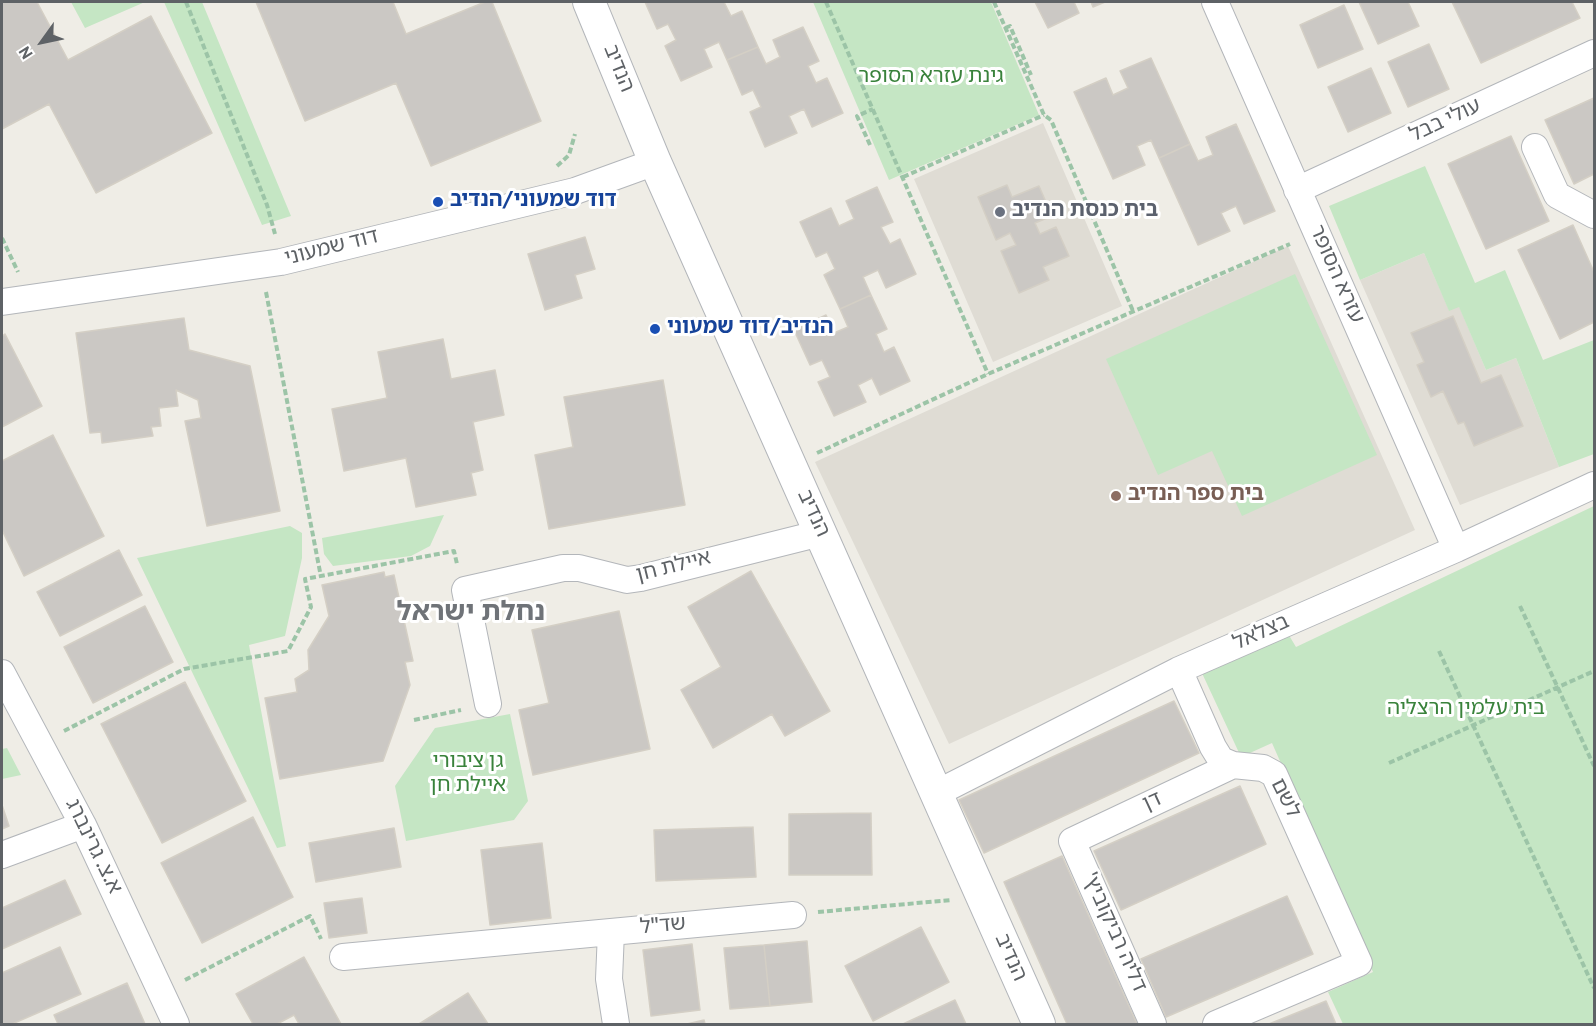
<!DOCTYPE html>
<meta charset="utf-8">
<style>
body{margin:0}
#map{position:relative;width:1596px;height:1026px;overflow:hidden;background:#efede6;font-family:Overpass,sans-serif}
canvas{display:block}
.frame{position:absolute;inset:0;border:3px solid #5e6266;pointer-events:none}
.north{position:absolute;left:12px;top:12px;width:60px;height:60px;-webkit-text-stroke:4px #fff;paint-order:stroke;rotate:237deg;font-size:16px;font-weight:700;line-height:24px;text-align:center;color:#5e6266}
.north::after{content:'';display:block;margin:auto;width:21px;height:27px;background:#5e6266;clip-path:polygon(50% 0,100% 100%,50% 72%,0 100%)}
</style>
<div id="map">
<canvas width="1596" height="1026"></canvas>
<div class="frame"></div>
<div class="north">N</div>
</div>
<script>
const g = document.querySelector('canvas').getContext('2d');
g.lineJoin = 'round';
function fillPath(path, color) { g.fillStyle = color; g.fill(path, 'evenodd'); }
const toPath = rows => new Path2D(rows.map(r => 'M' + r).join(''));
function stroke(path, color, width, dash) { g.strokeStyle = color; g.lineWidth = width; g.lineCap = dash ? 'butt' : 'round'; g.setLineDash(dash || []); g.stroke(path); }
function write(font, color, halo, rows, align = 'center') {
  g.font = font + ' Overpass,"Noto Sans Hebrew",sans-serif'; g.lineWidth = 6; g.setLineDash([]); g.textBaseline = 'middle'; g.strokeStyle = halo; g.fillStyle = color; for (const [text, x, y, turn = 0] of rows) {
    g.save(); g.translate(x, y); g.rotate((+turn || 0) * Math.PI / 180); g.textAlign = isNaN(turn) ? turn : align; if (halo) g.strokeText(text, 0, 0); g.fillText(text, 0, 0); g.restore();
  }
}
fillPath(toPath([
 [1043,123,1122,306,993,362,914,179],
 [1288,246,1415,530,949,744,815,462],
 [1424,253,1449,310,1459,306,1486,370,1516,358,1559,467,1460,505,1360,280]
]), '#dfdcd4');
fillPath(toPath([
 [71,2,145,2,85,28],
 [164,2,202,2,291,216,262,225],
 [813,2,991,2,1039,115,889,180],
 [1425,166,1475,283,1505,270,1543,360,1594,340,1594,454,1559,467,1516,358,1486,370,1459,307,1449,311,1424,253,1360,280,1329,206],
 [1295,274,1377,455,1242,516,1212,451,1158,475,1106,359],
 [1594,506,1594,1024,1343,1024,1328,992,1373,972,1272,743,1241,757,1201,671,1287,632,1296,647],
 [444,515,430,546,411,556,333,566,324,554,322,538],
 [290,526,302,533,302,558,285,636,249,645,286,846,277,848,137,558],
 [510,714,528,801,514,820,406,841,395,786,435,728],
 [7,748,21,775,2,779,2,749]
]), '#c5e6c4');
const building = toPath([
 [2,2,37,2,68,60,151,16,212,133,96,193,49,104,2,129,2,2],
 [256,2,393,2,406,34,485,2,492,2,541,121,431,166,396,83,305,121,256,2],
 [645,2,724,2,731,16,742,11,758,47,727,60,719,42,704,49,712,67,681,81,665,46,676,40,668,24,657,29,645,2],
 [1035,2,1074,2,1079,13,1048,28,1035,2],
 [1091,2,1105,2,1093,7,1091,2],
 [1359,2,1408,2,1419,26,1378,44,1359,2],
 [1452,2,1572,2,1580,18,1481,63,1452,2],
 [1344,5,1363,49,1318,68,1300,25,1344,5],
 [803,27,819,61,808,66,816,83,827,78,843,113,812,127,804,109,789,116,797,133,765,147,750,112,761,107,753,90,742,95,727,60,758,47,766,64,780,57,773,40,803,27],
 [1429,44,1449,89,1408,107,1388,62,1429,44],
 [1151,58,1190,144,1159,158,1151,140,1137,146,1145,165,1113,179,1074,92,1106,78,1113,95,1128,88,1120,71,1151,58],
 [1371,68,1391,113,1348,132,1328,87,1371,68],
 [1594,98,1594,174,1574,184,1545,120,1594,98],
 [1236,124,1275,211,1244,224,1236,206,1221,213,1230,231,1198,245,1159,158,1190,144,1198,161,1213,155,1206,137,1236,124],
 [1511,136,1549,221,1486,249,1448,164,1511,136],
 [1007,185,1012,197,1039,186,1052,216,1035,223,1040,234,1056,227,1069,256,1043,267,1049,280,1019,293,1001,251,1016,245,1010,233,996,240,978,197,1007,185],
 [877,187,893,222,881,227,890,244,900,239,916,274,886,288,878,270,863,277,871,295,840,309,824,275,835,269,827,252,816,257,800,222,831,208,839,226,854,219,846,201,877,187],
 [1573,225,1594,272,1594,322,1560,339,1518,250,1573,225],
 [585,237,595,269,575,275,582,298,545,310,528,254,585,237],
 [871,295,887,329,876,334,884,352,894,347,910,381,880,395,872,378,858,385,866,402,834,416,818,382,830,377,822,360,810,365,794,330,826,315,834,333,848,327,840,309,871,295],
 [1453,316,1481,383,1501,375,1523,426,1474,446,1464,422,1458,424,1443,391,1431,397,1417,365,1424,362,1411,333,1453,316],
 [184,318,189,350,250,366,280,511,207,526,185,421,201,418,198,400,176,390,178,406,159,408,161,426,151,427,153,436,102,443,101,432,90,433,76,333,184,318],
 [5,334,42,406,2,427,2,336,5,334],
 [443,339,451,379,495,370,504,415,473,422,483,470,471,473,476,495,416,507,406,458,344,471,332,409,387,398,378,352,443,339],
 [663,380,685,505,549,529,535,455,573,447,564,397,663,380],
 [53,435,104,536,24,576,2,530,2,461,53,435],
 [119,550,142,595,60,636,37,592,119,550],
 [751,571,830,711,785,736,772,714,713,748,681,690,721,667,688,607,751,571],
 [384,572,385,577,394,575,413,661,405,662,410,685,383,761,280,779,265,698,297,692,295,679,309,670,308,650,329,616,322,585,384,572],
 [145,606,173,662,93,703,64,647,145,606],
 [619,611,650,749,533,775,519,710,549,703,532,630,619,611],
 [185,682,246,801,162,843,101,724,185,682],
 [1174,701,1199,753,984,853,959,800,1174,701],
 [1240,786,1266,844,1121,910,1094,851,1240,786],
 [2,805,9,826,2,829,2,805],
 [871,813,872,875,789,875,789,814,871,813],
 [253,817,293,897,202,943,161,863,253,817],
 [753,827,756,877,656,881,654,830,753,827],
 [394,828,401,867,316,882,309,843,394,828],
 [542,843,551,918,490,925,481,850,542,843],
 [1062,856,1137,1024,1067,1024,1004,882,1062,856],
 [65,880,81,914,2,949,2,908,65,880],
 [1287,896,1313,954,1166,1017,1141,959,1287,896],
 [362,898,367,933,329,938,324,903,362,898],
 [921,927,949,982,873,1021,845,966,921,927],
 [807,941,812,1002,770,1006,764,945,807,941],
 [692,944,700,1010,651,1016,643,950,692,944],
 [764,945,770,1006,730,1009,724,948,764,945],
 [60,947,81,994,12,1024,2,1024,2,973,60,947],
 [304,957,341,1024,299,1024,294,1015,277,1024,253,1024,236,994,304,957],
 [127,983,145,1024,58,1024,54,1015,127,983],
 [468,993,488,1024,419,1024,468,993],
 [955,1000,966,1024,903,1024,955,1000],
 [1326,1001,1336,1024,1269,1024,1326,1001],
 [704,1020,705,1024,687,1024,704,1020]
]);
fillPath(building, '#cbc8c4');
stroke(building, '#d4cfc5', 1.5);
const minor = toPath([
 [1215,2,1456,549],
 [1535,147,1557,195,1594,215],
 [1297,190,1594,53],
 [2,302,281,262,575,191,655,162],
 [1179,670,1213,747,1221,760,1233,765,1263,768,1274,774,1359,963,1216,1024],
 [2,673,83,825,176,1024],
 [488,704,465,590,563,568,579,568,627,580,641,578,821,533],
 [935,794,1179,670,1456,549,1594,485],
 [2,855,83,825],
 [611,932,609,979,616,1024],
 [343,957,793,915],
 [1153,1024,1072,841,1233,765]
]);
const tertiary = toPath([
 [589,2,655,162,1039,1024]
]);
stroke(minor, '#b3b6ba', 28);
stroke(tertiary, '#b3b6ba', 34);
stroke(toPath([
 [186,2,267,205,275,234],
 [826,2,988,374],
 [994,2,1044,115,1051,120,1133,311],
 [1005,28,1010,26,1031,75],
 [870,145,857,116,873,109],
 [557,166,569,155,575,134],
 [903,177,1044,115],
 [2,238,18,272],
 [266,292,321,577],
 [817,453,988,374,1290,244],
 [1520,606,1594,766],
 [1439,651,1594,988],
 [414,720,461,710],
 [64,731,184,669,288,651,311,607,305,579,454,551,457,564],
 [1389,763,1594,671],
 [818,912,951,900],
 [185,980,310,916,321,939]
]), '#9cc4a7', 4, [6, 3]);
stroke(minor, '#fff', 26);
stroke(tertiary, '#fff', 32);
for (const [x, y, r, color] of [
 [438,202,6,"#1a4fb4"],
 [1000,212,6,"#6b7280"],
 [655,329,6,"#1a4fb4"],
 [1116,496,6,"#8d6e63"]
]) { const dot = new Path2D(); dot.arc(x, y, r, 0, 2 * Math.PI); g.fillStyle = color; g.fill(dot); stroke(dot, '#fff', 2); }
write('21px', '#5e6266', '#fff', [
 ["הנדיב",617,69,68],
 ["עולי בבל",1446,122,-25],
 ["דוד שמעוני",332,249,-14],
 ["עזרא הסופר",1335,275,66],
 ["הנדיב",812,514,65],
 ["איילת חן",674,568,-14],
 ["בצלאל",1262,634,-24],
 ["לשם",1284,799,63],
 ["דן",1153,803,-25],
 ["א.צ. גרינברג",92,847,64],
 ["שד\"ל",663,927,-5],
 ["'דליה רביקוביץ",1113,933,66],
 ["הנדיב",1009,958,66]
]);
write('21px', '#39823b', '#fff', [
 ["גינת עזרא הסופר",931,78],
 ["בית עלמין הרצליה",1466,710],
 ["גן ציבורי",468,763],
 ["איילת חן",468,787]
]);
write('bold 21px', '#164399', '#fff', [
 ["דוד שמעוני/הנדיב",450,202],
 ["הנדיב/דוד שמעוני",667,329]
], 'left');
write('bold 21px', '#5b616d', '#fff', [
 ["בית כנסת הנדיב",1012,212]
], 'left');
write('bold 21px', '#785e54', '#fff', [
 ["בית ספר הנדיב",1128,496]
], 'left');
write('bold 27px', '#6f7378', '#fff', [
 ["נחלת ישראל",471,615]
]);
</script>
